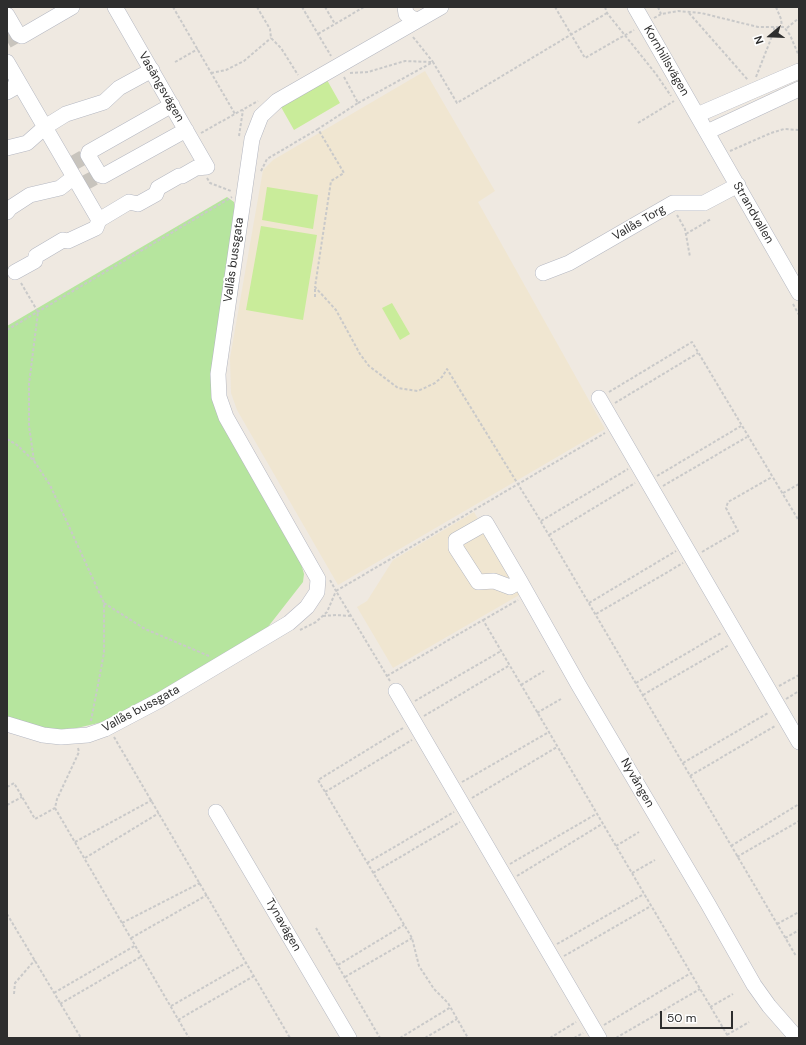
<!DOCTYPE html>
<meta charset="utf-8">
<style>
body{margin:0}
#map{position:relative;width:806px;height:1045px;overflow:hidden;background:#efe9e1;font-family:"DM Sans",sans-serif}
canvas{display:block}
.frame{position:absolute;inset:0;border:8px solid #2e2e2e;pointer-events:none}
.north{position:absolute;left:750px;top:16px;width:40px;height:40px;-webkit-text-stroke:3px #fff;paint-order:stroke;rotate:251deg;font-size:11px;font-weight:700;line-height:16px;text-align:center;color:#2e2e2e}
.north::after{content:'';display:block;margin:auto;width:14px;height:18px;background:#2e2e2e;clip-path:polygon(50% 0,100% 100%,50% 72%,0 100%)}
.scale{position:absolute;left:660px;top:1011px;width:73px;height:18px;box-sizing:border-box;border:2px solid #2e2e2e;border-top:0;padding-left:5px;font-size:12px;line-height:14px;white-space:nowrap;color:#2e2e2e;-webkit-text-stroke:3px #fff;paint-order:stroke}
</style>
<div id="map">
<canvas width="806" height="1045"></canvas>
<div class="frame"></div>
<div class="north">N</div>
<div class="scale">50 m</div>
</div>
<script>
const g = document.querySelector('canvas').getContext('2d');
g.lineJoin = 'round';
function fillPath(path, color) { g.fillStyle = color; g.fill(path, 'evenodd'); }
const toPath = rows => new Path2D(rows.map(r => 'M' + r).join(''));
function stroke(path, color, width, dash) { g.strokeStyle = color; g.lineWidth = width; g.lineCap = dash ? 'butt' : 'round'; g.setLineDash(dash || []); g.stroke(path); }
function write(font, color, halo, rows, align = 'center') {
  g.font = font + ' "DM Sans",sans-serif'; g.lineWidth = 3.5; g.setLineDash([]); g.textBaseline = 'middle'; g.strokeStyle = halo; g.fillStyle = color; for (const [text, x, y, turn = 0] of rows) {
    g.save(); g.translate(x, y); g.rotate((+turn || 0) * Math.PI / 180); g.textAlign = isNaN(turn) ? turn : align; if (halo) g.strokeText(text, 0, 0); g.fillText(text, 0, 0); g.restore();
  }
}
fillPath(toPath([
 [425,71,495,191,478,202,605,429,338,585,237,410,231,393,230,358,263,170,273,160],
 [474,512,521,594,393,668,357,607,367,601,393,560]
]), '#f0e6d1');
fillPath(toPath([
 [227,197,234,202,234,229,212,377,299,556,304,574,303,582,264,632,208,666,103,722,77,728,51,730,7,719,7,326]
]), '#b6e59e');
fillPath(toPath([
 [327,80,340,103,294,130,281,107],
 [267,187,318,195,313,229,262,220],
 [261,226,317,235,303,320,246,310],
 [392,303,410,334,400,340,382,308]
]), '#c9ec9a');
stroke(toPath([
 [7,41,16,36],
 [70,165,86,156],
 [81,185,98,176]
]), '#c8c4bd', 15, [15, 8]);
const minor = toPath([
 [405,7,406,14,416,21],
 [635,7,799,293],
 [7,15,18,34,22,36,72,7],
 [7,62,99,220],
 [7,92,14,88,17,79],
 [172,105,89,152,88,155,100,175,103,176,186,130],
 [697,115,799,71],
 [707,132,799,89],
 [7,148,27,143,45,127,66,114,104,102,119,88,152,70],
 [7,212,10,208,30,195,60,188,74,177],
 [15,272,35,261,36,256,63,240,68,241,96,228,99,220,129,202,138,204,156,194,158,188,179,176,182,176,196,168,207,167,115,7],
 [543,273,569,263,673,203,704,203,738,185],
 [599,398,799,742],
 [520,581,510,587,494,581,478,582,456,548,456,540,486,523,520,581,578,684,708,904,754,985,769,1006,797,1038],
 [396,691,599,1038],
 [7,724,43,735,61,737,88,735,105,729,160,700,289,623,307,607,317,592,318,579,226,417,219,397,218,374,252,139,261,116,277,101,441,7],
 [216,812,349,1038]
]);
stroke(minor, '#b4b7c1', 16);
stroke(toPath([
 [173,7,235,114],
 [257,7,270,29,271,38,281,48,298,75],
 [302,7,331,56],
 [325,7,335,24],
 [555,7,585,58,634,30],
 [605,7,607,13,656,74,671,96],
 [658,7,661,14],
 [776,7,781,19,782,27],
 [689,13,748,80],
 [654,18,661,14,678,11,701,13,758,27,784,27,790,35,799,56],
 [787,28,799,18],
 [318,34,364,7],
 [413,37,433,62],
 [175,62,198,49],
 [211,73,226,70,244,61,271,38],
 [350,73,368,72,405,61,431,62],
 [344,77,358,103,318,129,344,173,331,181,315,287,336,310,360,354,369,366,398,388,418,391,435,383,442,377,447,369,537,515,796,956],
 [756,77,774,31,774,27],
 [358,103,433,62,457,103,607,13],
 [638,123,674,101],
 [201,133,258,101],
 [239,136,243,110],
 [730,151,771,133,784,129,799,130],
 [261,171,267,159,318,129],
 [207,178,210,183,231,191],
 [677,215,685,229,690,257],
 [686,234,711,219],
 [21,283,38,312,29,384,29,426,34,461],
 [315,297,315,287],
 [793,304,799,315],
 [7,330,232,197],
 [609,392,692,342,799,521],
 [615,403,698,353],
 [7,439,17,445,34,461,50,485,104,603,104,653,91,721],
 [657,476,741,426],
 [663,486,747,437],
 [783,493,799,484],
 [541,521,628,469],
 [549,535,635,483],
 [702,552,738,531,726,508,728,502,772,477],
 [104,603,145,629,209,656],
 [589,603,676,551],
 [596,614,683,563],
 [323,616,336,615,350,616],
 [483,620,518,600],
 [300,630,316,622,327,612,336,591,330,580],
 [387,676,483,620,729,1038],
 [390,681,336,591,605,433],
 [636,683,721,633],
 [521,685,544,671],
 [779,686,799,675],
 [643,695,729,645],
 [786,699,799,691],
 [415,701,501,651],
 [537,713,561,699],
 [424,716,510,665],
 [403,728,318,780,412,938,419,966,434,989,448,1003,468,1038],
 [114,737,290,1038],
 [78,748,79,752,57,799,55,808,189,1038],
 [683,763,768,713],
 [690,776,775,726],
 [462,782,549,732],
 [7,787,14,783,35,819,55,808],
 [325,792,412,740],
 [472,798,557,747],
 [7,805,22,797],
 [75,842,152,800],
 [616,846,639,832],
 [731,846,799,804],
 [737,857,799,821],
 [85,858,159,813],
 [367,863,454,812],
 [510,864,596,814],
 [373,873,460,822],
 [632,873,655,860],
 [517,876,602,824],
 [7,914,81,1038],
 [122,923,200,883],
 [777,924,799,912],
 [316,928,380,1038],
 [131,938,207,895],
 [785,938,799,930],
 [557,944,644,894],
 [564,956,651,906],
 [338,965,404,925],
 [345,977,412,938],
 [54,993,136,945],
 [14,994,15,983,35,960],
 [60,1004,142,956],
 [171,1006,246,963],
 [710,1007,733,994],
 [178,1020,254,976],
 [604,1025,691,973],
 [727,1035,749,1022],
 [400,1038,451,1007],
 [425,1038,457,1019],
 [550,1038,576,1022],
 [574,1038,583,1033],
 [616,1038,700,989]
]), '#c9c9c9', 2, [3, 2]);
stroke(minor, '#fff', 15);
write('12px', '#2e2e2e', '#fff', [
 ["Kornhillsvägen",666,61,60],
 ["Vasängsvägen",161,87,60],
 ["Strandvallen",753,213,60],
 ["Vallås Torg",639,223,-30],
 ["Vallås bussgata",234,260,-82],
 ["Vallås bussgata",141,709,-28],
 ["Nyvången",637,783,60],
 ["Tynavägen",283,925,60]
]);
</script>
